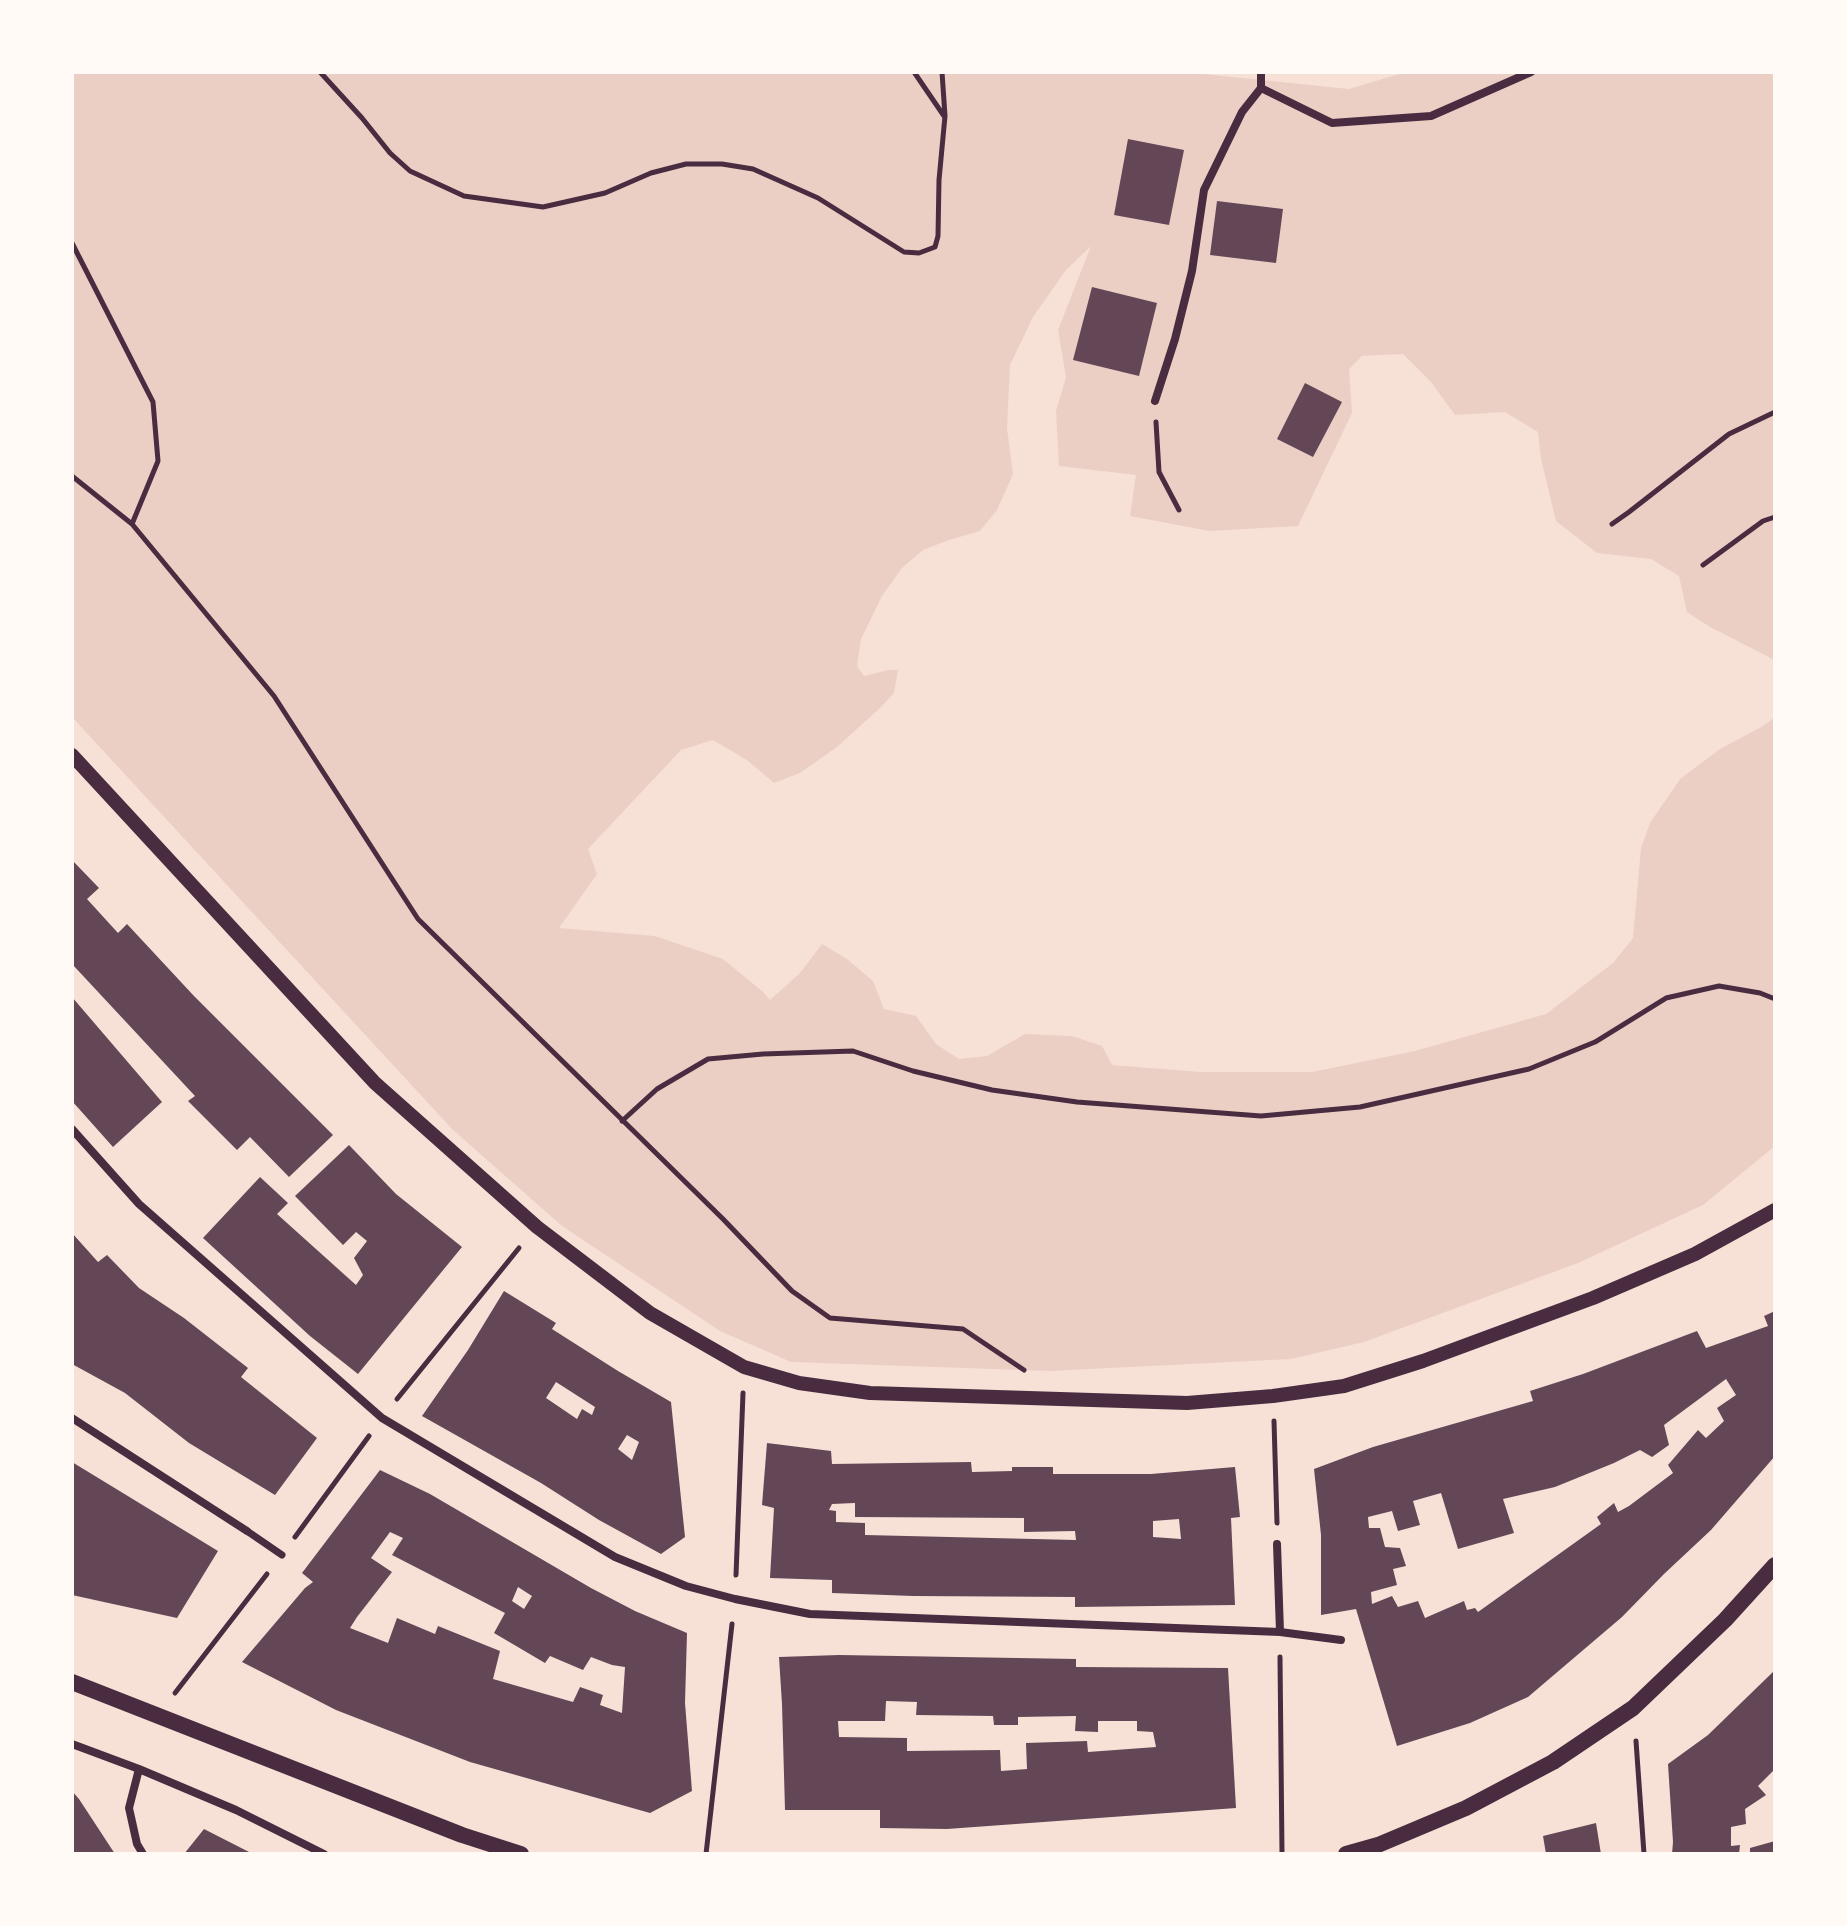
<!DOCTYPE html>
<style>
body{margin:0}
#map{position:relative;width:1847px;height:1926px;overflow:hidden;background:#f7e1d7;font-family:Helvetica,sans-serif}
canvas{display:block}
.frame{position:absolute;inset:0;border:74px solid #fffaf5;pointer-events:none}
</style>
<div id="map">
<canvas width="1847" height="1926"></canvas>
<div class="frame"></div>
</div>
<script>
const g = document.querySelector('canvas').getContext('2d');
g.lineJoin = 'round';
function fillPath(path, color) { g.fillStyle = color; g.fill(path, 'evenodd'); }
const toPath = rows => new Path2D(rows.map(r => 'M' + r).join(''));
function stroke(path, color, width, dash) { g.strokeStyle = color; g.lineWidth = width; g.lineCap = dash ? 'butt' : 'round'; g.setLineDash(dash || []); g.stroke(path); }
fillPath(toPath([
 [72,72,1185,72,1349,89,1406,72,1775,72,1775,661,1767,656,1710,627,1687,612,1679,576,1651,559,1597,553,1556,521,1541,459,1538,432,1505,412,1455,415,1431,382,1403,354,1362,356,1349,369,1352,413,1298,526,1209,531,1130,516,1136,475,1059,466,1056,411,1066,377,1058,330,1091,246,1066,270,1033,317,1010,365,1007,428,1013,474,997,510,980,531,949,540,923,550,902,568,882,596,861,639,857,666,864,676,888,670,898,670,894,693,880,708,837,747,800,773,774,783,747,760,713,740,681,750,588,849,597,874,559,928,655,936,723,959,762,991,770,1000,800,973,822,944,847,959,873,981,884,1009,916,1016,936,1044,959,1059,987,1056,1025,1034,1072,1036,1102,1046,1112,1065,1201,1072,1312,1072,1415,1051,1546,1014,1613,963,1633,938,1641,848,1650,823,1680,779,1720,749,1763,726,1775,717,1775,1146,1703,1205,1578,1263,1364,1342,1291,1359,1050,1371,791,1362,720,1331,562,1226,452,1129,72,717]
]), '#ebcfc5');
fillPath(toPath([
 [1128,139,1184,150,1169,225,1114,215],
 [1217,201,1283,209,1276,263,1210,255],
 [1092,287,1157,303,1139,376,1073,360],
 [1305,383,1342,402,1313,457,1277,439],
 [72,860,99,888,87,899,118,933,127,924,194,996,333,1135,289,1177,250,1137,237,1150,188,1101,195,1096,72,964],
 [72,997,162,1102,113,1147,72,1101],
 [349,1145,396,1194,462,1247,358,1374,310,1336,203,1238,260,1177,288,1203,277,1214,356,1285,363,1275,354,1258,367,1241,356,1232,343,1245,295,1196],
 [72,1233,98,1262,107,1255,139,1288,184,1318,248,1368,241,1377,317,1438,275,1495,189,1443,125,1393,72,1364],
 [504,1291,556,1323,552,1329,618,1371,671,1402,685,1537,661,1554,599,1520,541,1483,422,1416,468,1350],
 [556,1382,595,1407,592,1415,582,1409,577,1419,546,1398],
 [627,1435,639,1442,632,1460,618,1449],
 [1775,1311,1775,1456,1711,1530,1664,1574,1622,1617,1528,1697,1470,1723,1397,1746,1356,1609,1321,1615,1321,1535,1314,1469,1373,1447,1533,1401,1530,1391,1583,1374,1697,1331,1706,1348,1768,1326,1764,1316],
 [1726,1379,1736,1395,1717,1408,1724,1421,1706,1438,1698,1430,1668,1465,1673,1473,1629,1506,1618,1512,1614,1503,1597,1517,1601,1524,1478,1612,1475,1608,1467,1610,1464,1601,1425,1618,1418,1601,1398,1607,1392,1596,1372,1604,1371,1592,1397,1585,1393,1569,1406,1566,1400,1548,1385,1547,1380,1528,1369,1528,1368,1517,1392,1511,1398,1531,1420,1525,1413,1501,1441,1493,1458,1549,1514,1533,1503,1499,1555,1487,1614,1463,1640,1450,1652,1457,1669,1445,1664,1425],
 [767,1443,831,1451,832,1464,971,1462,972,1472,1012,1471,1012,1467,1053,1467,1053,1474,1151,1474,1235,1467,1240,1517,1231,1518,1235,1605,1075,1607,1075,1597,913,1596,832,1593,832,1580,770,1578,774,1508,762,1505],
 [855,1503,855,1517,1024,1518,1024,1532,1075,1531,1076,1540,865,1535,865,1523,836,1522,836,1511,829,1510,832,1504],
 [1179,1519,1181,1539,1153,1537,1153,1521],
 [72,1462,218,1551,177,1618,72,1595],
 [380,1470,430,1494,591,1588,635,1611,687,1633,685,1703,692,1791,650,1813,470,1762,336,1710,242,1662,305,1588,313,1582,302,1573],
 [390,1532,403,1538,392,1555,505,1613,494,1633,545,1663,550,1656,583,1670,591,1657,612,1665,625,1667,622,1713,600,1705,603,1695,580,1687,573,1702,493,1679,500,1651,438,1626,435,1634,397,1618,388,1643,350,1628,357,1617,392,1572,371,1558],
 [518,1587,532,1596,524,1609,512,1601],
 [839,1655,1076,1659,1076,1667,1228,1668,1236,1808,947,1829,880,1828,880,1810,785,1810,782,1704,779,1657],
 [886,1701,917,1702,916,1715,993,1716,994,1725,1018,1725,1018,1717,1076,1716,1075,1731,1098,1732,1098,1721,1137,1721,1137,1731,1153,1732,1156,1747,1088,1752,1087,1741,1026,1743,1027,1769,1001,1771,1000,1750,907,1751,907,1738,839,1737,838,1721,885,1721],
 [1775,1670,1775,1769,1758,1786,1766,1795,1745,1809,1746,1824,1731,1827,1731,1846,1740,1845,1739,1854,1672,1854,1673,1842,1668,1764,1708,1735],
 [72,1791,79,1799,115,1854,72,1854],
 [1596,1823,1601,1854,1546,1854,1543,1836],
 [204,1829,253,1854,184,1854],
 [1775,1841,1775,1854,1750,1854,1750,1848]
]), '#644757');
stroke(toPath([
 [320,72,362,118,390,153,410,171,464,196,543,207,605,193,651,173,686,164,722,164,753,169,818,198,904,252,919,253,935,247,938,236,939,180,945,116,942,72],
 [914,72,944,116],
 [72,243,153,402,158,461,132,524],
 [1156,422,1159,472,1179,510],
 [72,476,132,524,274,696,418,919,723,1219,792,1291,830,1318,963,1329,1024,1370],
 [1612,524,1629,512,1729,434,1775,412],
 [1703,565,1763,521,1775,517],
 [622,1121,657,1089,708,1059,763,1054,853,1051,913,1071,992,1090,1077,1102,1261,1116,1360,1107,1529,1069,1595,1042,1666,998,1719,986,1760,993,1775,999],
 [397,1399,519,1248],
 [1274,1421,1277,1523],
 [295,1537,369,1436],
 [736,1575,743,1393],
 [1280,1657,1282,1854],
 [175,1693,267,1574],
 [1636,1741,1644,1854],
 [706,1854,732,1624]
]), '#4a2c40', 5);
stroke(toPath([
 [247,1531,282,1555]
]), '#4a2c40', 7);
stroke(toPath([
 [1261,88,1332,123,1431,116,1531,72],
 [1155,401,1175,339,1192,271,1204,190,1242,112,1261,88,1261,72],
 [72,1129,139,1204,382,1418,615,1557,686,1586,735,1599,810,1614,1280,1632,1341,1640],
 [72,1418,247,1531],
 [1277,1544,1280,1632],
 [72,1744,139,1769,236,1810,324,1854],
 [139,1769,129,1808,137,1844,143,1854]
]), '#4a2c40', 8);
stroke(toPath([
 [72,755,375,1083,537,1227,650,1313,744,1367,799,1383,870,1393,1187,1403,1273,1396,1344,1386,1423,1361,1593,1298,1695,1254,1775,1210]
]), '#4a2c40', 14);
stroke(toPath([
 [72,1682,462,1835,521,1854],
 [1346,1854,1378,1845,1466,1808,1553,1762,1633,1708,1725,1620,1775,1565]
]), '#4a2c40', 16);
</script>
